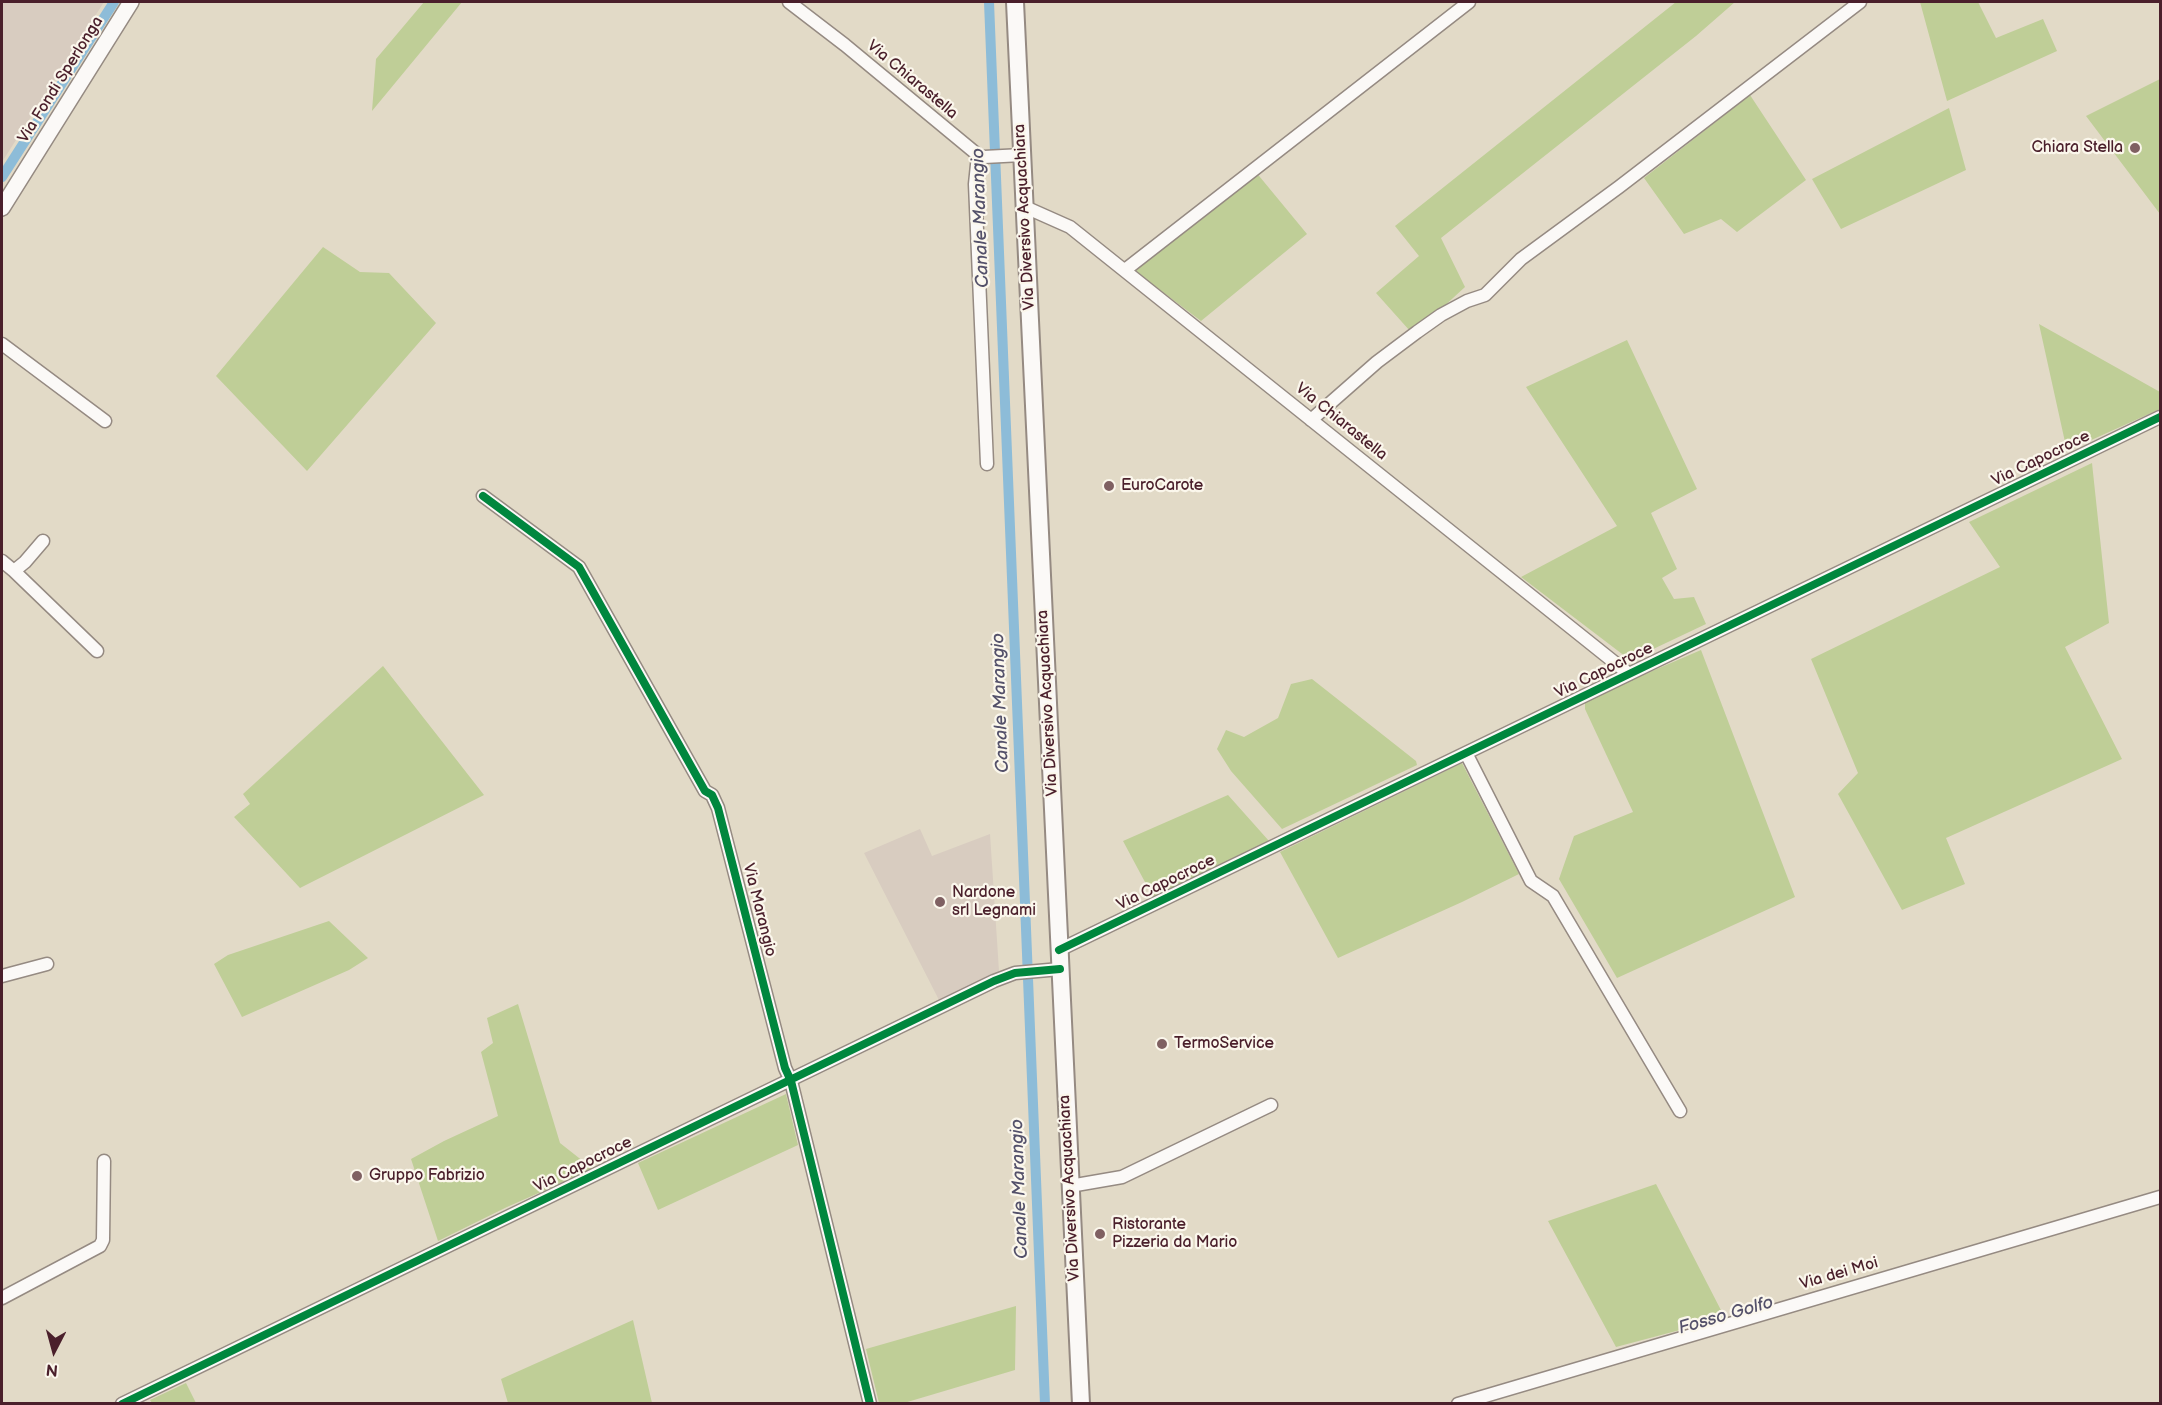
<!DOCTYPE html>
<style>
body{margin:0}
#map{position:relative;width:2162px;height:1405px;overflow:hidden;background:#e2dac7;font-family:"Balsamiq Sans",sans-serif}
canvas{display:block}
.frame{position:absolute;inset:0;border:3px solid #4a1f2b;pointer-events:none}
.north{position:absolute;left:24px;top:1321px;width:60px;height:60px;-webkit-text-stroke:4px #fbf7ec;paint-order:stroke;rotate:186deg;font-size:16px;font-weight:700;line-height:24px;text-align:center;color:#4a1f2b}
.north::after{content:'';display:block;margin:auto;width:21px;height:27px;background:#4a1f2b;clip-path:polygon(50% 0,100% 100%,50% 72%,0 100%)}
</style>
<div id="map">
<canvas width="2162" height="1405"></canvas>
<div class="frame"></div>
<div class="north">N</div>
</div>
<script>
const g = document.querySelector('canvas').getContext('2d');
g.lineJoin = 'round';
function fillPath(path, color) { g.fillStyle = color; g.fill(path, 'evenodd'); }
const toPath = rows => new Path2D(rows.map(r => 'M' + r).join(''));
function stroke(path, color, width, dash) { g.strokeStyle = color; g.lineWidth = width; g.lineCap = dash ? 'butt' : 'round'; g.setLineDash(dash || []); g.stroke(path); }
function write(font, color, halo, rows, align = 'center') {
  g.font = font + ' "Balsamiq Sans",sans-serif'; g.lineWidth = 4.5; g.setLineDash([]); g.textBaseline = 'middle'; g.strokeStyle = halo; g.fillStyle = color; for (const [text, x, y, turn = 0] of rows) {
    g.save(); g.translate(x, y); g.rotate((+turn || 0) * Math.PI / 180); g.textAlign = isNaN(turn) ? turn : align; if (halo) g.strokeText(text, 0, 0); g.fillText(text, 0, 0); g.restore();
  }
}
fillPath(toPath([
 [2,2,104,2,2,162],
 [920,829,932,856,990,834,999,971,940,1002,864,853]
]), '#d8ccc0');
fillPath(toPath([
 [424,2,462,2,372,111,376,59],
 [1676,2,1735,2,1696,36,1441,238,1465,287,1441,309,1410,331,1376,293,1419,256,1395,226],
 [1920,2,1978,2,1996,38,2043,19,2057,51,1947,101],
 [2160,79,2160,214,2086,116],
 [1750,95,1806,180,1737,232,1721,219,1684,234,1644,178],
 [1949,108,1966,170,1841,229,1812,179],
 [1255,171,1307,234,1201,321,1135,271,1137,265],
 [323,247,360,272,389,273,436,323,307,471,216,376],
 [2039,324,2160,392,2160,409,2067,451],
 [1627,340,1697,489,1651,513,1677,569,1662,578,1674,599,1694,597,1706,624,1630,660,1521,577,1617,526,1526,387],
 [2092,463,2109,623,2065,647,2122,759,1946,838,1965,884,1902,910,1838,794,1858,773,1811,659,2000,567,1969,522],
 [1701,650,1795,897,1617,978,1559,879,1574,836,1633,812,1585,709,1585,700],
 [383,666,484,795,300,888,234,817,250,804,243,794],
 [1312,679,1416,761,1417,765,1282,829,1231,771,1217,749,1226,730,1244,737,1278,718,1291,684],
 [1462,763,1519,874,1462,902,1338,958,1280,852],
 [1228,795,1269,841,1153,897,1123,841],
 [329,921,368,958,349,970,242,1017,214,964,228,955],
 [518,1004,560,1143,593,1169,507,1207,438,1241,411,1159,444,1141,498,1116,481,1052,493,1043,487,1018],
 [786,1094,798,1145,658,1210,638,1163],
 [1656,1184,1725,1318,1616,1347,1548,1221],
 [1016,1306,1015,1370,904,1403,879,1403,866,1349],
 [633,1320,652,1403,508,1403,501,1379],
 [186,1383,196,1403,152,1403,150,1400]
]), '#bfce97');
stroke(toPath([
 [989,2,1045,1404],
 [2,177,114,2]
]), '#8dbcd8', 10);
const minor = toPath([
 [789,2,845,45,978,155,984,157,1022,155],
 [978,155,975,184,987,464],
 [1025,207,1070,227,1629,674],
 [1125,270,1469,2],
 [2,344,105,421],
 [1311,420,1377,362,1417,332,1441,315,1467,301,1485,295,1521,259,1619,187,1860,2],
 [483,496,579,567,705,791,712,795,718,808,785,1068,791,1081,870,1404],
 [2,561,14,571,97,651],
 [14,571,25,562,43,541],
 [1466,753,1531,881,1553,896,1680,1111],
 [1059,950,2160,417],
 [2,976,47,964],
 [1070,1186,1122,1177,1271,1105],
 [2,1298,100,1246,103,1240,104,1161],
 [122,1404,994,981,1015,973,1060,969],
 [1458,1404,2160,1197]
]);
const tertiary = toPath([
 [2,208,131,2]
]);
const secondary = toPath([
 [1015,2,1081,1404]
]);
stroke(minor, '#958a82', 15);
stroke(tertiary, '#958a82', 18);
stroke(secondary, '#958a82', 20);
stroke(minor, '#fbf9f7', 12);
stroke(tertiary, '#fbf9f7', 15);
stroke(secondary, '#fbf9f7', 16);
stroke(toPath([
 [483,496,579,567,705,791,712,795,718,808,785,1068,791,1081,870,1404],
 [1059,950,2160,417],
 [122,1404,994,981,1015,973,1060,969]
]), '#00873e', 8);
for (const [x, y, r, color] of [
 [2135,148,6,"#7f6062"],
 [1109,486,6,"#7f6062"],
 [940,902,6,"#7f6062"],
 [1162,1044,6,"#7f6062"],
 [357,1176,6,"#7f6062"],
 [1100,1234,6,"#7f6062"]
]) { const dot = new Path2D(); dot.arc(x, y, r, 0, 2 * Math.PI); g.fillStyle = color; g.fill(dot); stroke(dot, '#fbf7ec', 2); }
write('16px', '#4a1f2b', '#fbf7ec', [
 ["Via Fondi Sperlonga",61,80,-58],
 ["Via Chiarastella",912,80,40],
 ["Via Diversivo Acquachiara",1025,217,-93],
 ["Via Chiarastella",1341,422,39],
 ["Via Capocroce",2041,459,-26],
 ["Via Capocroce",1604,671,-26],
 ["Via Diversivo Acquachiara",1048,703,-93],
 ["Via Capocroce",1166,883,-26],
 ["Via Marangio",759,910,76],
 ["Via Capocroce",583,1165,-26],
 ["Via Diversivo Acquachiara",1070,1188,-93],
 ["Via dei Moi",1839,1274,-16]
]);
write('16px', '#4a1f2b', '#fbf7ec', [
 ["Chiara Stella",2123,148,"right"],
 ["EuroCarote",1121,486],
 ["Nardone",952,893],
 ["srl Legnami",952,911],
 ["TermoService",1174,1044],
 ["Gruppo Fabrizio",369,1176],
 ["Ristorante",1112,1225],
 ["Pizzeria da Mario",1112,1243]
], 'left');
write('italic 18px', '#54516a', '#fbf7ec', [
 ["Canale Marangio",981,218,-92],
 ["Canale Marangio",1001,703,-92],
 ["Canale Marangio",1020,1189,-92],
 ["Fosso Golfo",1726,1316,-16]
]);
</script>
